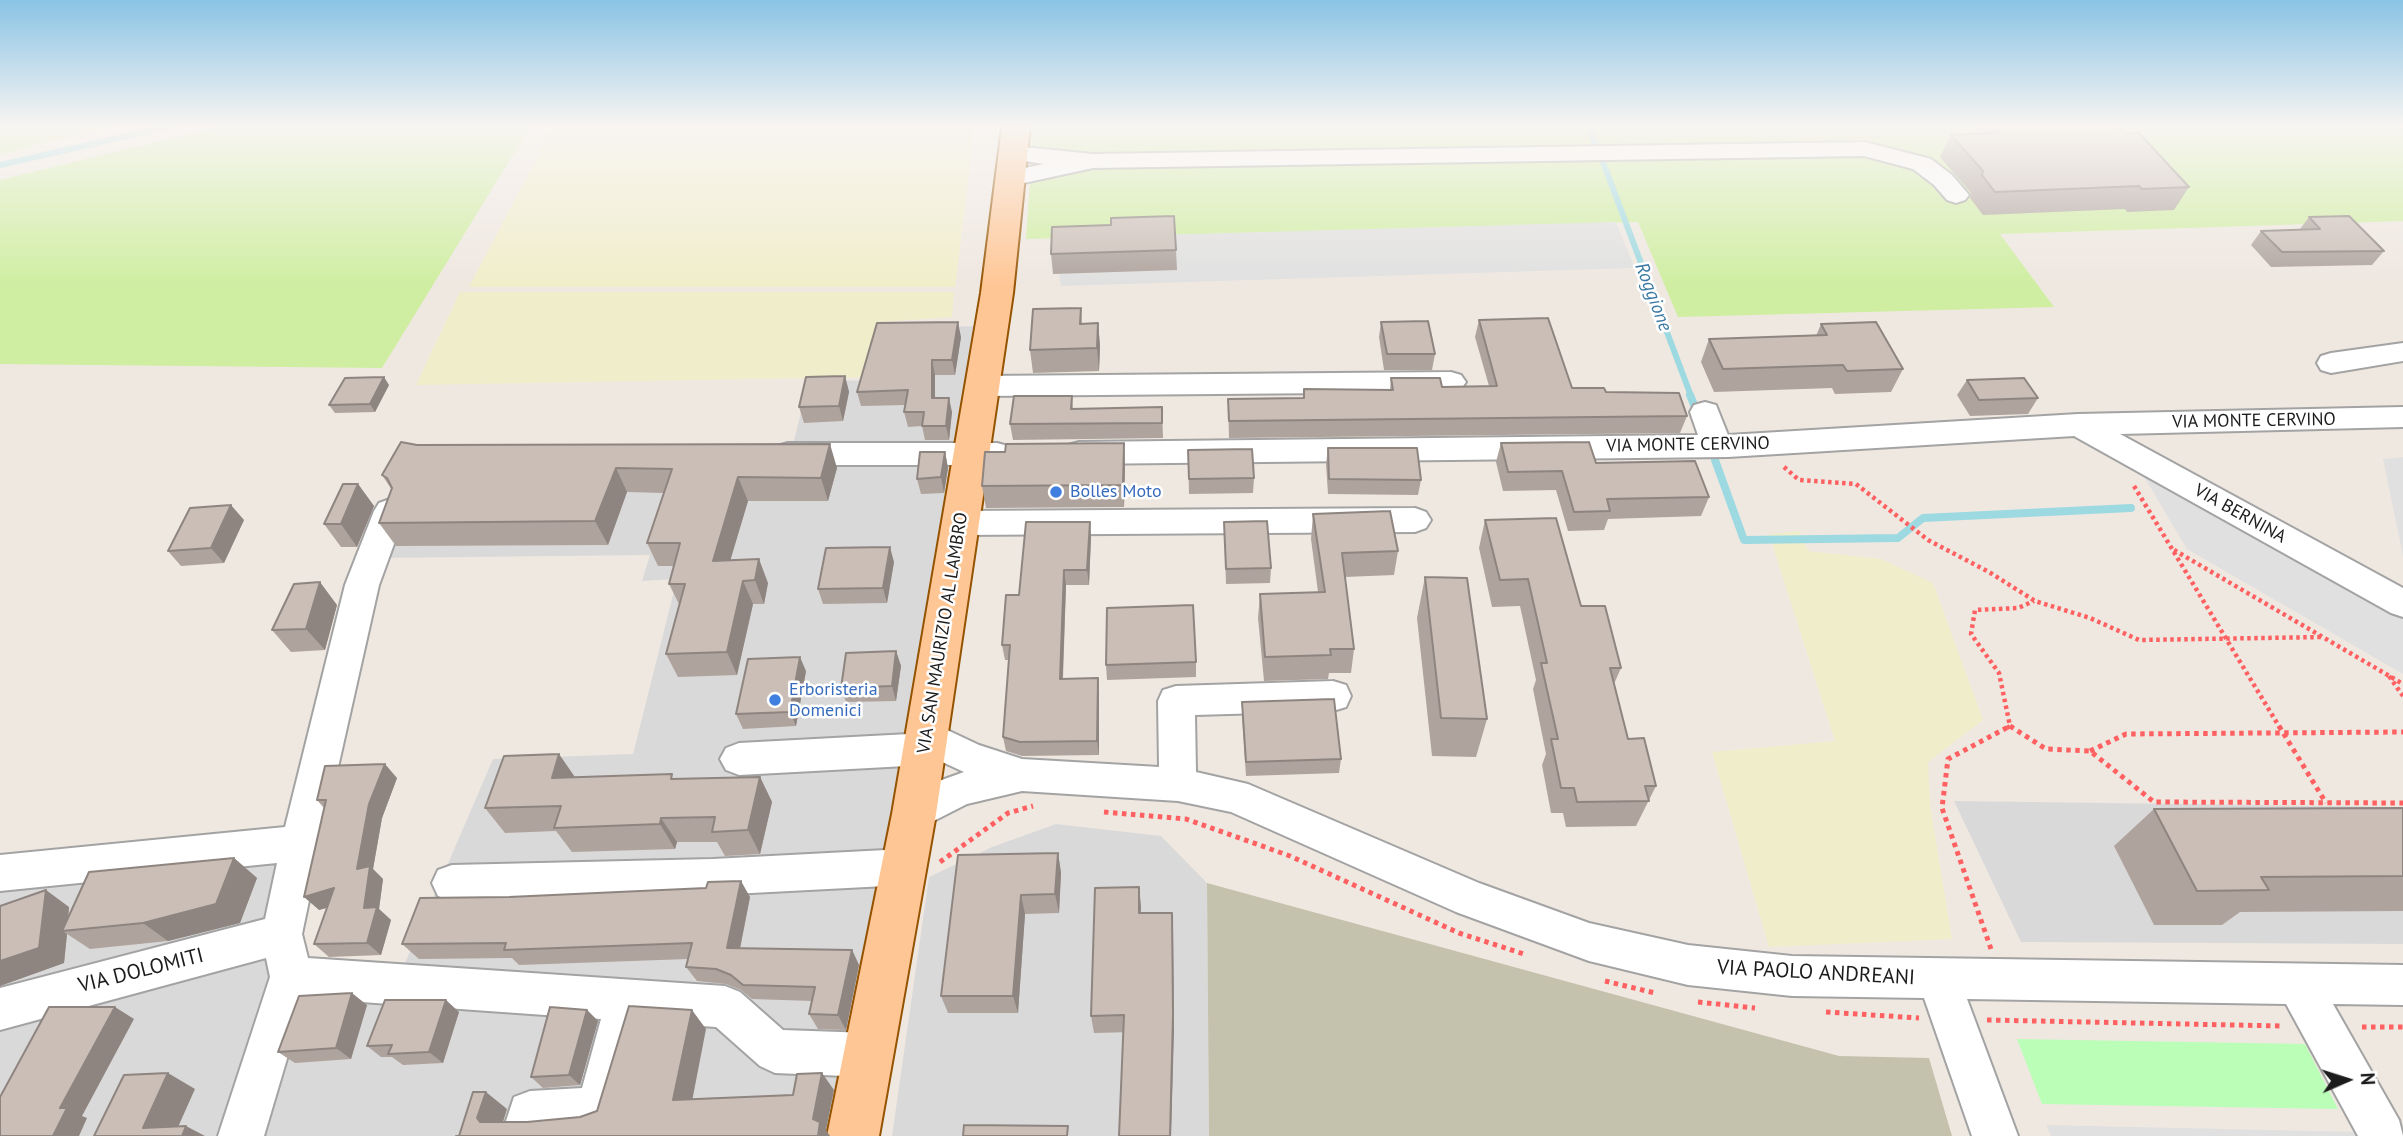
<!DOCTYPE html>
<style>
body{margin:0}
#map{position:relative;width:2403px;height:1136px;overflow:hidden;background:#efe8e1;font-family:"PT Sans",sans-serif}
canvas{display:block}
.north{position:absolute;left:2312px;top:1045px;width:70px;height:70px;-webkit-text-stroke:5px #fff;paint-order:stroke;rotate:87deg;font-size:19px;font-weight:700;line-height:28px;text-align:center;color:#1c1c1c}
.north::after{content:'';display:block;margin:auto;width:24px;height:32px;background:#1c1c1c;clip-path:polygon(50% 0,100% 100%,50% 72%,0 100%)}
</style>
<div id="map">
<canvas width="2403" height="1136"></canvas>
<div class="north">N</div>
</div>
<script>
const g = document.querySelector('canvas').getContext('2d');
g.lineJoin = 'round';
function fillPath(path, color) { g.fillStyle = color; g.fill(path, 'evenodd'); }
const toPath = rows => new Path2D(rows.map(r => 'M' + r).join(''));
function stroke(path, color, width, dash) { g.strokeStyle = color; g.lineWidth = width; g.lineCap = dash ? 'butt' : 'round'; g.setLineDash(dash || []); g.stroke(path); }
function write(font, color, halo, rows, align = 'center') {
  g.font = font + ' "PT Sans",sans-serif'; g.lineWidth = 5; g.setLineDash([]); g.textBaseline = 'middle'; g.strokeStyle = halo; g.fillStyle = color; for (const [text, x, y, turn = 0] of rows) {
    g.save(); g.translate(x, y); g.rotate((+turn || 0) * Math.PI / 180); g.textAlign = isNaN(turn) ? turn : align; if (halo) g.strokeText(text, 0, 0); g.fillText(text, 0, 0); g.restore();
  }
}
fillPath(toPath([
 [982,326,905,771,830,1136,0,1136,0,860,289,840,275,973,405,963,493,759,633,754,677,579,642,581,650,555,378,558,401,505,789,460,809,381,898,380,912,327],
 [1954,801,2403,807,2403,944,2021,942],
 [1056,824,1161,836,1207,883,1209,1136,892,1136,929,877,992,847]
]), '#dad9d9');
fillPath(toPath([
 [1207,883,1839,1056,1929,1058,1952,1136,1209,1136]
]), '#c4c1ac');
fillPath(toPath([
 [553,127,975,127,955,287,469,287],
 [460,292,954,292,952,317,879,322,866,377,416,385],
 [1799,531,1808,551,1881,559,1933,583,1983,720,1928,762,1930,805,1952,939,1769,947,1712,752,1835,741,1769,534]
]), '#f0eeca');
fillPath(toPath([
 [0,127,110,127,0,154],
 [217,127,530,127,382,368,0,364,0,180],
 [1033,127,2403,127,2403,221,2000,234,2054,307,1678,317,1638,222,1026,239,1030,180,1098,155,1032,146]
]), '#cfeea1');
fillPath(toPath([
 [2017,1039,2305,1044,2338,1109,2042,1104]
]), '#bafeb8');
fillPath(toPath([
 [1616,222,1635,268,1061,286,1054,238],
 [2403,457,2403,556,2383,459],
 [2139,468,2403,617,2403,674,2187,549],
 [2046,1125,2358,1132,2360,1136,2051,1136]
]), '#e0e0e0');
stroke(toPath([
 [1589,127,1595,144],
 [1603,162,1691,396],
 [0,165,166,127]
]), '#9dd9e1', 6);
stroke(toPath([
 [1690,395,1697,412],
 [1715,460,1744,540,1898,538,1923,518,2131,508]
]), '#9dd9e1', 8);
const minor = toPath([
 [1865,142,1931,159,1952,175,1969,195,1965,200,1956,203,1947,200,1934,185,1913,169,1864,156,1093,168,1010,186,1001,183,997,178,1001,173,1044,164,1004,158,1001,153,1004,148,1013,146,1093,154,1865,142],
 [2403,343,2403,361,2331,373,2321,370,2317,363,2321,356,2331,353,2403,343],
 [1451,372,1461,375,1466,382,1461,389,1451,392,983,396,973,393,968,386,973,379,983,376,1451,372],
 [1705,402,1716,405,1728,435,2078,414,2403,407,2403,427,2120,434,2403,588,2403,617,2391,613,2074,436,1728,457,1079,464,1068,461,1064,453,1068,445,1079,442,1698,435,1690,412,1694,405,1705,402],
 [788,443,997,443,1008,446,1012,454,1008,462,997,465,788,465,777,462,773,454,777,446,788,443],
 [390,499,401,503,406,511,379,585,321,843,302,934,308,958,725,986,740,992,783,1030,869,1033,884,1040,891,1055,884,1070,869,1077,775,1073,760,1066,716,1027,643,1022,614,1125,598,1131,547,1136,501,1136,514,1097,530,1091,582,1088,601,1019,305,998,264,1136,218,1136,270,977,266,958,0,1030,0,988,265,919,277,863,0,891,0,855,285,827,345,585,374,511,379,503,390,499],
 [1415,508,1426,512,1431,520,1426,528,1415,532,961,535,950,532,945,523,950,514,961,511,1415,508],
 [1333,681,1346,685,1351,696,1346,707,1333,711,1195,715,1196,772,1248,784,1479,883,1589,923,1688,945,1792,956,2403,965,2403,1005,2333,1004,2399,1120,2403,1136,2358,1136,2286,1004,1967,999,2018,1136,1972,1136,1924,998,1792,996,1688,985,1589,961,1456,912,1231,812,1178,801,1022,791,967,804,914,831,900,826,895,814,900,802,928,785,964,772,938,760,925,765,739,775,726,770,720,759,726,748,739,743,909,734,913,725,926,720,979,745,1022,759,1159,767,1158,701,1163,690,1176,686,1333,681],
 [905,849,919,854,925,867,919,880,905,885,713,895,452,901,438,896,432,883,438,870,452,865,713,859,905,849]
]);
const major = toPath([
 [1002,127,1030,127,1013,293,936,814,879,1136,827,1136,892,814,981,293,1002,127]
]);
stroke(minor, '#a3a3a3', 4);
stroke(major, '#945300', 4);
stroke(toPath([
 [1784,467,1799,480,1856,484,1928,540,1989,572,2035,601,2090,618,2139,640,2324,637],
 [2134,486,2280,728],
 [2174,550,2403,684],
 [2389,676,2403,696],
 [2007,728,2010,726],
 [2013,728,2010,726,1999,673,1971,634,1975,610,2018,608,2034,601]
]), '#ff6162', 4.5, [3.5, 3.5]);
stroke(toPath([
 [2010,726,2046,749,2090,751,2154,802,2403,803],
 [2279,726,2326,803],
 [2090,751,2126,734,2403,732],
 [1104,812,1186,819,1290,856,1459,933,1527,955],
 [940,862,1008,813,1033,806],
 [1991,949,1942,808,1948,759,2010,726],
 [1605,981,1655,993],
 [1698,1002,1755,1008],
 [1826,1012,1919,1018],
 [1987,1020,2283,1026],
 [2362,1027,2403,1027]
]), '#ff6162', 5, [4.5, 4.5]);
fillPath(minor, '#fff');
fillPath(major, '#ffc695');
fillPath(toPath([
 [1977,127,2119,127,2125,133,2189,187,2174,210,2127,212,2125,209,1983,215,1970,198,1971,193,1940,157,1951,135,1973,134],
 [2309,217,2384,251,2372,265,2271,267,2251,245,2261,231,2300,229],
 [1176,250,1177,270,1053,274,1051,254],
 [1081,308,1082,324,1098,323,1100,346,1099,371,1033,373,1030,350],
 [1479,320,1572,388,1606,392,1687,416,1680,433,1229,438,1228,399,1303,398,1304,389,1390,390,1391,378,1442,387,1489,386,1475,337],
 [1381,322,1435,354,1432,370,1384,370,1379,337],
 [1821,324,1903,369,1891,392,1835,394,1832,388,1714,392,1701,362,1709,339,1816,336],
 [961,337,955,375,935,375,935,398,952,412,949,440,925,440,922,426,908,427,904,412,906,405,861,406,857,392],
 [845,376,849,392,843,421,804,423,799,407],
 [1967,380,2038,398,2028,414,1970,416,1957,395],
 [389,385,375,412,335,413,329,405],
 [1072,396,1073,409,1162,407,1163,438,1013,440,1010,424],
 [1124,443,1125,466,1124,507,986,508,982,486,1005,452],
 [1501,443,1596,463,1709,497,1701,516,1608,519,1604,530,1568,531,1556,490,1503,491,1496,462],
 [417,445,837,468,828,501,748,501,730,560,768,583,764,604,753,604,737,675,678,677,666,654,679,604,669,584,674,566,658,566,647,543,664,493,627,492,608,545,396,546,379,523,392,490,382,475],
 [1328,448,1421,480,1418,495,1328,494,1326,464],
 [1188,450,1254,478,1253,493,1189,494],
 [945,452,948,468,944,493,921,494,917,479],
 [358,484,374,506,357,547,341,547,324,524],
 [1313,514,1398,551,1394,575,1345,577,1354,649,1351,673,1329,673,1328,679,1264,681,1258,618,1260,594,1318,592,1311,539],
 [244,520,224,563,181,566,168,551],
 [1485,520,1581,606,1621,668,1614,684,1628,739,1656,786,1636,826,1566,827,1563,813,1551,813,1542,765,1546,754,1533,689,1536,680,1520,606,1492,607,1479,548],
 [1090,522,1091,537,1089,585,1066,585,1063,679,1098,678,1099,693,1099,755,1022,756,1006,751,1003,737,1009,660,1005,660,1002,645,1019,595],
 [1224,522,1271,568,1270,583,1226,584],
 [894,562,887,603,823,604,818,589],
 [1425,577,1487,719,1476,757,1432,756,1417,618],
 [337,605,325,650,291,652,272,630],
 [896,651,901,666,896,701,846,702,841,688],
 [1196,662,1196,677,1107,680,1106,665],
 [806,671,796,726,743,729,736,714],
 [1242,702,1341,759,1339,773,1246,776,1242,716],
 [760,777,772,802,760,854,725,856,717,842,677,842,675,849,572,852,556,831,505,833,485,808,576,778,675,779],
 [397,778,382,818,373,869,383,879,379,909,391,920,381,955,329,957,314,944,327,908,319,910,324,808,317,800],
 [2403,808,2403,911,2240,912,2222,925,2154,925,2114,846,2154,809],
 [1058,853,1061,873,1059,913,1025,914,1018,1013,948,1013,941,996,958,855],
 [234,858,257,878,240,923,168,941,90,949,67,934,64,963,0,986,0,906,69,907,68,918],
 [750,897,740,949,852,950,859,965,846,1030,818,1029,809,1014,812,1001,752,999,741,990,726,984,697,981,686,967,688,959,519,965,512,958,419,959,402,944],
 [1141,906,1140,913,1174,1031,1094,1033,1091,1016],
 [367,1005,351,1059,295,1063,278,1052],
 [587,1010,598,1021,580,1085,543,1088,531,1077],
 [459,1012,443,1063,403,1065,392,1057,381,1057,367,1046]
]), '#afa39d');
fillPath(toPath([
 [958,322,961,337,955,375,952,360],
 [1098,323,1100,346,1099,371,1097,348],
 [932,360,935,375,935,412,932,398],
 [845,376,849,392,843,421,839,406],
 [384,377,389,385,375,412,370,404],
 [949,398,952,412,949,440,946,426],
 [1124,443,1125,466,1124,507,1123,485],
 [830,444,837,468,828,501,821,478],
 [945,452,948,468,944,493,941,477],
 [616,468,627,492,608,545,595,521],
 [738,477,748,501,723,585,713,561],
 [358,484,374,506,357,547,341,524],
 [231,505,244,520,224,563,211,548],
 [1090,522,1091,537,1089,585,1087,570],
 [890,547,894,562,887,603,883,588],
 [759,559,768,583,764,604,755,580],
 [1064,570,1066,585,1062,694,1060,679],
 [743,581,753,604,737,675,727,652],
 [320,582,337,605,325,650,306,629],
 [896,651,901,666,896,701,892,686],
 [800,657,806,671,796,726,790,712],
 [1098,678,1099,693,1099,755,1097,741],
 [559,754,577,780,552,778],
 [385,764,397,778,382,818,373,869,383,879,379,909,391,920,381,955,367,943,364,908,357,869,369,804],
 [760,777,772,802,760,854,748,830],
 [661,818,677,842,675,849,660,824],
 [1058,853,1061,873,1059,913,1055,894],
 [234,858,257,878,240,923,168,941,143,923],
 [741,881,750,897,737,963,727,948],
 [1139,887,1141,906,1140,932,1139,913],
 [334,888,348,901,319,910,304,897],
 [46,890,69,907,67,931,62,931,67,934,64,963,0,986,0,961],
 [1021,895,1025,914,1018,1013,1013,996],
 [1173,931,1174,1031,1171,1136,1170,1136],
 [852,950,859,965,846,1030,838,1015],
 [352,993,367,1005,351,1059,336,1048],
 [446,1000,459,1012,443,1063,429,1052],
 [115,1007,134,1019,82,1116,87,1118,79,1136,53,1136,60,1108],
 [587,1010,598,1021,580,1085,569,1075],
 [692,1010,706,1029,689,1117,673,1100],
 [168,1073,195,1089,174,1136,143,1128],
 [822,1073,834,1090,826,1130,830,1136,818,1136,813,1119],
 [486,1092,507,1109,499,1135,480,1122,477,1118],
 [186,1126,205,1136,182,1136]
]), '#8e8580');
const building = toPath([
 [1994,127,2119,127,2125,133,2139,133,2189,187,2142,189,2139,186,1995,192,1982,175,1983,171,1951,135,1999,133,1994,127],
 [1174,216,1176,250,1051,254,1052,227,1111,225,1111,218,1174,216],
 [2349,216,2384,251,2282,252,2261,231,2320,229,2309,217,2349,216],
 [1081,308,1080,324,1098,323,1097,348,1030,350,1033,309,1081,308],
 [1548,318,1572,388,1604,388,1606,392,1679,393,1687,416,1229,421,1228,399,1304,398,1304,389,1393,390,1391,378,1440,378,1442,387,1497,386,1479,320,1548,318],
 [1428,321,1435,354,1387,354,1381,322,1428,321],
 [958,322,952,360,932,360,932,398,949,398,946,426,922,426,924,412,904,412,908,390,857,392,877,323,958,322],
 [1876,322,1903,369,1847,371,1843,365,1723,369,1709,339,1827,335,1821,324,1876,322],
 [845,376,839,406,799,407,806,377,845,376],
 [384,377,370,404,329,405,345,378,384,377],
 [2024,378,2038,398,1979,400,1967,380,2024,378],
 [1014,396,1072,396,1071,409,1162,407,1162,423,1010,424,1014,396],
 [401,442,417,445,830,444,821,478,738,477,713,561,759,559,755,580,743,581,727,652,666,654,685,584,669,584,680,543,647,543,672,469,616,468,595,521,379,523,392,488,387,478,382,475,401,442],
 [1589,442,1596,463,1695,461,1709,497,1607,499,1610,511,1574,512,1562,471,1508,472,1501,443,1589,442],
 [1124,443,1123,485,982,486,985,452,1005,452,1006,444,1124,443],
 [1328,448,1417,448,1421,480,1329,479,1328,448],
 [1252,449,1254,478,1189,479,1188,450,1252,449],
 [920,452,945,452,941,477,917,479,920,452],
 [343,484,358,484,341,524,324,524,343,484],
 [231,505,211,548,168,551,190,508,231,505],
 [1390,511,1398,551,1342,553,1354,649,1330,649,1331,655,1265,657,1260,594,1325,592,1313,514,1390,511],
 [1556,518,1581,606,1605,606,1621,668,1610,668,1628,739,1644,738,1656,786,1645,786,1649,801,1577,802,1574,788,1561,788,1551,739,1558,739,1541,663,1547,663,1528,579,1500,580,1485,520,1556,518],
 [1267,521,1271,568,1226,569,1224,522,1267,521],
 [1026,522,1090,522,1087,570,1064,570,1060,679,1098,678,1097,741,1020,742,1003,737,1010,645,1002,645,1006,595,1019,595,1026,522],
 [890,547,883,588,818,589,826,548,890,547],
 [1425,577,1467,578,1487,719,1441,718,1425,577],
 [320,582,306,629,272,630,294,584,320,582],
 [1193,605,1196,662,1106,665,1107,608,1193,605],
 [896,651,892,686,841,688,846,653,896,651],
 [800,657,790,712,736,714,748,659,800,657],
 [1334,699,1341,759,1246,762,1242,702,1334,699],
 [559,754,552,778,672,774,671,779,760,777,748,830,712,832,715,817,661,818,660,824,554,828,561,806,485,808,504,756,559,754],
 [385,764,369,804,357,869,370,866,364,908,377,907,367,943,314,944,334,888,304,897,326,800,317,800,325,766,385,764],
 [2403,808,2403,876,2261,877,2269,890,2197,891,2154,809,2403,808],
 [1058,853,1055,894,1021,895,1013,996,941,996,958,855,1058,853],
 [234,858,216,904,143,923,62,931,89,872,234,858],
 [741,881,727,948,852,950,838,1015,809,1014,815,987,743,985,731,975,716,969,686,967,692,943,504,950,506,943,402,944,420,898,509,897,706,888,708,882,741,881],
 [1139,887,1139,913,1172,913,1173,1014,1170,1136,1119,1136,1124,1015,1091,1016,1095,888,1139,887],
 [46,890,39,948,0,961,0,906,46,890],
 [352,993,336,1048,278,1052,299,996,352,993],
 [385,1000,446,1000,429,1052,388,1054,392,1045,367,1046,385,1000],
 [629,1006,692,1010,673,1100,793,1095,797,1074,822,1073,813,1119,820,1122,818,1136,456,1136,459,1136,473,1092,486,1092,477,1118,480,1122,527,1122,580,1117,597,1111,629,1006],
 [49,1007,115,1007,60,1108,67,1108,53,1136,0,1136,0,1097,49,1007],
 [550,1007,587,1010,569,1075,531,1077,550,1007],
 [168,1073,143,1128,186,1126,182,1136,94,1136,124,1075,168,1073],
 [964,1125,1068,1126,1067,1136,963,1136,964,1125]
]);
fillPath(building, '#cbbeb7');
stroke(building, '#8e8580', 2);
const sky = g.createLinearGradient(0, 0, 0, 286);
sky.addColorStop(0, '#8ac3e5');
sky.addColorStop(0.44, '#f8f5f2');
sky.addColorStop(1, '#f8f5f200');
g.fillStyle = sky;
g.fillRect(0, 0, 2403, 286);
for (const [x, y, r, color] of [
 [1056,492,7,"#3f7fe0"],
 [775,700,7,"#3f7fe0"]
]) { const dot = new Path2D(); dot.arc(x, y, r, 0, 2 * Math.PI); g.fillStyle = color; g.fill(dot); stroke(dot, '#fff', 2.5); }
write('18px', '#1c1c1c', '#fff', [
 ["VIA MONTE CERVINO",2254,421,-1],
 ["VIA MONTE CERVINO",1688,445,-1],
 ["VIA BERNINA",2240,514,29],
 ["VIA SAN MAURIZIO AL LAMBRO",943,633,-81]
]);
write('18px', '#366cbe', '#fff', [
 ["Bolles Moto",1070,492],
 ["Erboristeria",789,690],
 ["Domenici",789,711]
], 'left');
write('italic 19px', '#3c7aa3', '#fff', [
 ["Roggione",1653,297,69]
]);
write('21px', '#1c1c1c', '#fff', [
 ["VIA DOLOMITI",141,971,-14],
 ["VIA PAOLO ANDREANI",1816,973,3]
]);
</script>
